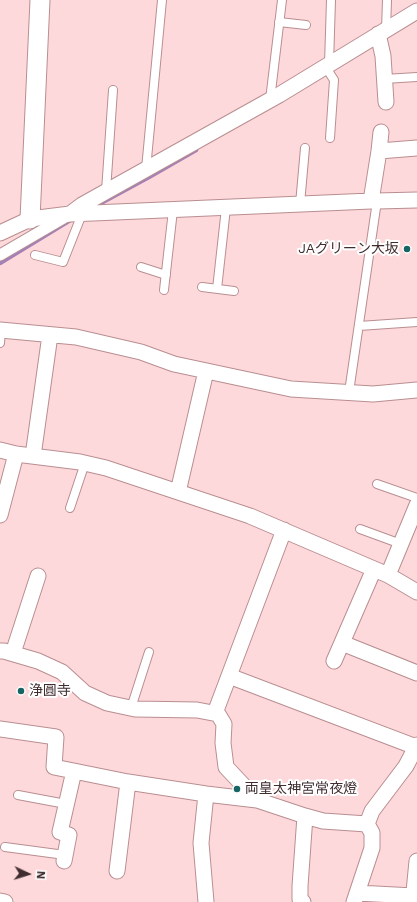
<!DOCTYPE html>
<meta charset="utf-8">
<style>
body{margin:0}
#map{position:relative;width:417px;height:902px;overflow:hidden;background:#fed9db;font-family:"Work Sans",sans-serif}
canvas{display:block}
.north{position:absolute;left:8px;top:854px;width:40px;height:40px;-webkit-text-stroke:3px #fff;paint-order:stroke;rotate:94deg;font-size:11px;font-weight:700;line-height:16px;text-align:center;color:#3f2d2f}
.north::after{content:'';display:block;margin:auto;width:14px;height:18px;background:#3f2d2f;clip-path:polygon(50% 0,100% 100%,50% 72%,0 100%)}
</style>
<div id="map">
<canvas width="417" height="902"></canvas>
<div class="north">N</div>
</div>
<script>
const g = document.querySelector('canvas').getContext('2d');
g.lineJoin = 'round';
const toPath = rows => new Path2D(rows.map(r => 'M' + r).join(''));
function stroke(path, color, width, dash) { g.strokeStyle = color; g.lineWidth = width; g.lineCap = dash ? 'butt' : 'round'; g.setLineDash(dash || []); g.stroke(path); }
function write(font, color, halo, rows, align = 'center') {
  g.font = font + ' "Work Sans","Noto Sans JP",sans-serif'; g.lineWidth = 4; g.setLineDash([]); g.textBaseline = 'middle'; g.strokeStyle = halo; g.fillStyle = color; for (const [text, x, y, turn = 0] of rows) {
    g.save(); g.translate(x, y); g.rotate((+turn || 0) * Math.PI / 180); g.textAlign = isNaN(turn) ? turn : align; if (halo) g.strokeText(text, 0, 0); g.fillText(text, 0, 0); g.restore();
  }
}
stroke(toPath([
 [101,203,149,177,196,150],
 [0,263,72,219]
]), '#a380b5', 4.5);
const service = toPath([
 [279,22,306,25],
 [386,30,387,0],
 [329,64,331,0],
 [325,66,334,80,330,138],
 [384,79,417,77],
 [270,100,282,0],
 [146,169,162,0],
 [106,191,113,90],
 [300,204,305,148],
 [35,255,63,262,82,214],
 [141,267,166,275],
 [202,287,234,291],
 [217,289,226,208],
 [164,290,173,210],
 [359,326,417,322],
 [0,343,1,330],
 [349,392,377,201],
 [377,484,417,498],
 [70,508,85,463],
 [360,529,401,544],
 [131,708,149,652],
 [18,795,66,804],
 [5,847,65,855]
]);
const pedestrian = toPath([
 [0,255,67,216]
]);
const minor = toPath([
 [378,34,383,56,386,102],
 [379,151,417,148],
 [371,201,379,151,381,132],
 [70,214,82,205,279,95,417,11],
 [0,233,30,219,70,214,371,201,377,201,417,200],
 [0,330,76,337,141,352,174,364,291,389,373,394,417,390],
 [0,450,16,454,80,462,106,468,250,516,388,575,417,592],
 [33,456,50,335],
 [178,492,206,371],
 [0,515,16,454],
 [388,575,417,505],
 [342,643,417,673],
 [0,651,4,651,38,661,62,672,85,693,107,703,135,709,197,710,218,714,224,724,223,743,226,767,257,800],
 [13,653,38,576],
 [334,661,374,569],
 [229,676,416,747],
 [215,713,284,530],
 [0,729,56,737,54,767,128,782,206,794,257,800,305,816,323,821,367,824],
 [64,861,69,835,60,832,74,771],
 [117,871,128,782],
 [357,893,414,896],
 [0,901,5,902],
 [206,902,201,843,206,794],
 [303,902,300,899,300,886,305,816],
 [354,902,372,848,372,833,367,824,372,811,406,766,417,745],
 [413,902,417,861]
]);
const tertiary = toPath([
 [30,219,40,0]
]);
stroke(service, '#b98e91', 10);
stroke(pedestrian, '#b98e91', 13);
stroke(minor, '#b98e91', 17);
stroke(tertiary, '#b98e91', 21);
stroke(service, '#fff', 8);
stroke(pedestrian, '#fff', 11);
stroke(minor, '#fff', 15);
stroke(tertiary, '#fff', 19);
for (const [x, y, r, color] of [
 [407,249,4,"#166564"],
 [21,691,4,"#166564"],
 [237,789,4,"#166564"]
]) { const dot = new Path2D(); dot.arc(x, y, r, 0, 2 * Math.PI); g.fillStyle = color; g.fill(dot); stroke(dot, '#fff', 1.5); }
write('14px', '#3f2d2f', '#fff', [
 ["JAグリーン大坂",399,249,"right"],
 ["浄圓寺",29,691],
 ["両皇太神宮常夜燈",245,789]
], 'left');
</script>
